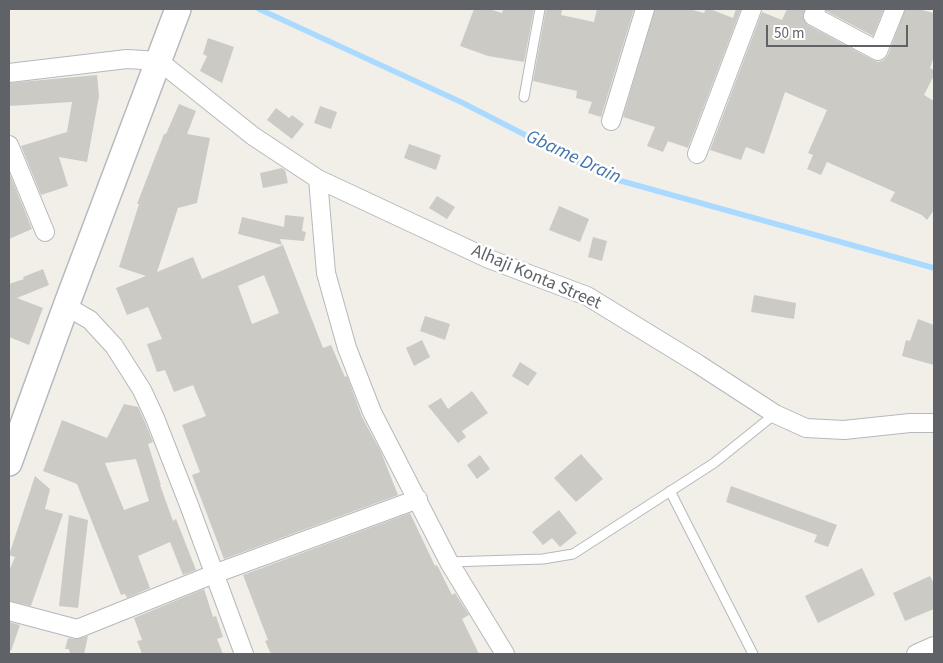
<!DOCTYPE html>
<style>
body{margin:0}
#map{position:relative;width:943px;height:663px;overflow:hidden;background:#f1efe8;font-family:"Source Sans 3",sans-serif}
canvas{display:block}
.frame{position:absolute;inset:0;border:10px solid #5f6368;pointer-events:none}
.scale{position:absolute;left:766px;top:25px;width:142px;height:22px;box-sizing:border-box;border:2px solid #5f6368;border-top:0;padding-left:6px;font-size:15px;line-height:18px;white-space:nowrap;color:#5f6368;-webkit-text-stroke:4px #fff;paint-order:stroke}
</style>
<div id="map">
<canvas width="943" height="663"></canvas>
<div class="frame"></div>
<div class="scale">50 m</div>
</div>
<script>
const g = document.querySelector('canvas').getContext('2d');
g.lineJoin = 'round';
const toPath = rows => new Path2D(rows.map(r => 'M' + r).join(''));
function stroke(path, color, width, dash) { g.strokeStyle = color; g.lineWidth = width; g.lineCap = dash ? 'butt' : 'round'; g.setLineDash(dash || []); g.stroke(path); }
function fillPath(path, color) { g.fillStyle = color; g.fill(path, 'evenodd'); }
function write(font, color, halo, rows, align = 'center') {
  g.font = font + ' "Source Sans 3",sans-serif'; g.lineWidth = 5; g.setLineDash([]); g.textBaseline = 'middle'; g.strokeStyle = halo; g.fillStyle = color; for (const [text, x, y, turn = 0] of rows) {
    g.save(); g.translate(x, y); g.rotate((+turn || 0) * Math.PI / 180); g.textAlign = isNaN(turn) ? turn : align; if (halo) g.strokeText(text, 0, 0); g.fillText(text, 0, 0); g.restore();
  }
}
stroke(toPath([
 [259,9,463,103,607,177,934,268]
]), '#aadaff', 5.5);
fillPath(toPath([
 [474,9,489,9,502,13,503,9,534,9,524,62,488,56,460,46],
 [546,9,562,10,561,15,594,22,597,9,634,9,601,117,588,113,592,102,576,98,577,91,533,81],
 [655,9,689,9,704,13,706,9,710,9,733,18,736,9,741,9,688,148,668,141,663,152,647,146,655,127,623,117],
 [787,9,805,9,803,17,808,25,873,60,878,62,884,60,888,55,905,9,918,9,934,13,934,56,930,68,934,70,934,75,924,95,934,101,934,210,927,220,922,215,890,201,895,192,827,162,821,175,807,169,813,155,808,153,827,110,785,92,764,154,746,147,741,160,710,150,762,12,782,20],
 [826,9,884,9,873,36,826,11],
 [208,38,234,47,222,83,200,71,207,56,203,54],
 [97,75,99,96,87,162,59,157,68,186,41,195,21,146,67,132,72,102,9,106,9,83],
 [179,104,196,111,187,134,210,138,197,203,178,208,157,272,193,257,202,279,283,245,323,348,331,345,345,377,347,376,362,417,381,452,398,495,224,559,192,475,200,472,182,425,206,416,193,385,174,392,165,370,157,372,147,344,162,339,148,307,127,315,116,288,146,276,119,267,139,204,137,204,164,134,166,134],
 [264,275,279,313,252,324,238,286],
 [320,106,337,112,331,129,314,123],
 [276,108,289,118,292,115,304,124,292,139,267,120],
 [409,144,441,155,436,170,404,158],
 [282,168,285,170,288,183,263,188,260,173],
 [9,172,32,229,9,239],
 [437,196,455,207,447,219,429,208],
 [559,206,589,219,580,242,549,230],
 [285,215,304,217,302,231,306,232,304,241,280,239,282,245,238,234,242,217,284,227],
 [593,237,607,241,602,261,588,257],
 [43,269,49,285,17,298,43,308,29,345,9,337,9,284,24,279,23,277],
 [754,295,796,303,794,319,751,312],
 [425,316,450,324,445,340,420,331],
 [918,319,934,325,934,365,902,356,906,340,910,341],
 [422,340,430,357,414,366,406,348],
 [520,362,537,373,528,386,512,376],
 [472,391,488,413,462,431,466,437,458,443,428,406,441,398,448,409],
 [124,404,138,407,145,422,153,442,148,444,161,485,160,485,173,521,176,519,196,570,183,575,170,542,138,556,150,588,127,598,125,594,121,595,77,484,43,471,62,420,107,438],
 [136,459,149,501,124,510,105,463],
 [581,454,603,479,576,502,554,478],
 [480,455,490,469,477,479,467,465],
 [35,476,50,489,45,509,63,514,31,606,9,601,9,571,15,557,9,555],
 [731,486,837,525,828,547,814,542,817,535,726,502],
 [559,510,577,533,560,547,552,538,543,545,532,532],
 [410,513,435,566,437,565,452,595,455,593,469,615,462,619,479,654,271,654,265,641,268,640,243,575],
 [69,515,88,520,78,608,59,606],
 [862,568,875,595,818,623,805,596],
 [930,576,934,584,934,609,905,621,893,593],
 [204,589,213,617,216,616,223,637,217,639,223,654,142,654,137,641,142,640,134,618],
 [9,622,20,625,11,651,9,650],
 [88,636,84,654,70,654,69,649,65,649,68,638,75,639]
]), '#cccac5');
const lane = toPath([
 [524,97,540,9],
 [670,491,753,654],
 [449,562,543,559,573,554,714,463,775,414]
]);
const street = toPath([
 [816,9,813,16,878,51,895,9],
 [9,73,127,59,159,61,253,136,318,179,489,259,587,296,698,364,775,414,806,428,844,430,910,423,934,423],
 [611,121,645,9],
 [9,145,45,232],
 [697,154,752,9],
 [318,179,326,273,347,348,372,412,449,562,505,654],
 [66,306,90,320,114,346,142,390,155,418,189,505,244,654],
 [9,611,77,629,214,574,418,499],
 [916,654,934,646]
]);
const secondary = toPath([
 [9,463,66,306,178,9]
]);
stroke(lane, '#b5b8bc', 11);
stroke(street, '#b5b8bc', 20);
stroke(secondary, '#b6babf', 28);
stroke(lane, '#fff', 9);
stroke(street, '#fff', 18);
stroke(secondary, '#fff', 25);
write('18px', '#5f6368', '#fff', [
 ["Alhaji Konta Street",536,278,23]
]);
write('italic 19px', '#4174aa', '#fff', [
 ["Gbame Drain",573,158,25]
]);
</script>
